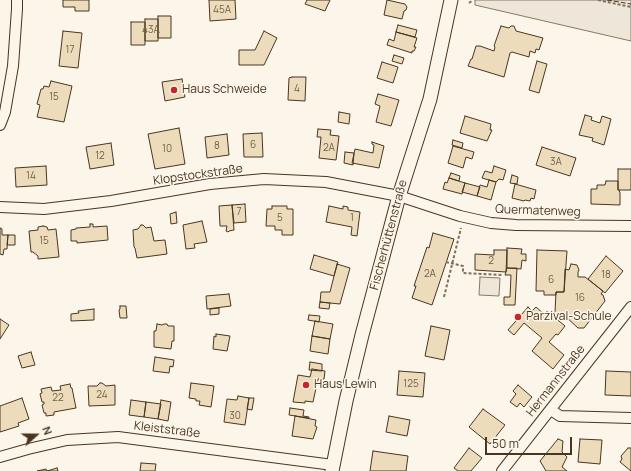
<!DOCTYPE html>
<meta charset="utf-8">
<style>
body{margin:0}
#map{position:relative;width:631px;height:471px;overflow:hidden;background:#fbf6e9;font-family:Manrope,sans-serif}
canvas{display:block}
.north{position:absolute;left:16px;top:415px;width:40px;height:40px;-webkit-text-stroke:3px #fbf6e9;paint-order:stroke;rotate:69deg;font-size:11px;font-weight:700;line-height:16px;text-align:center;color:#4a3520}
.north::after{content:'';display:block;margin:auto;width:14px;height:18px;background:#4a3520;clip-path:polygon(50% 0,100% 100%,50% 72%,0 100%)}
.scale{position:absolute;left:485px;top:437px;width:87px;height:18px;box-sizing:border-box;border:2px solid #4a3520;border-top:0;padding-left:5px;font-size:12px;line-height:14px;white-space:nowrap;color:#4a3520;-webkit-text-stroke:3px #fbf6e9;paint-order:stroke}
</style>
<div id="map">
<canvas width="631" height="471"></canvas>
<div class="north">N</div>
<div class="scale">50 m</div>
</div>
<script>
const g = document.querySelector('canvas').getContext('2d');
g.lineJoin = 'round';
function fillPath(path, color) { g.fillStyle = color; g.fill(path, 'evenodd'); }
const toPath = rows => new Path2D(rows.map(r => 'M' + r).join(''));
function stroke(path, color, width, dash) { g.strokeStyle = color; g.lineWidth = width; g.lineCap = dash ? 'butt' : 'round'; g.setLineDash(dash || []); g.stroke(path); }
function write(font, color, halo, rows, align = 'center') {
  g.font = font + ' Manrope,sans-serif'; g.lineWidth = 3; g.setLineDash([]); g.textBaseline = 'middle'; g.strokeStyle = halo; g.fillStyle = color; for (const [text, x, y, turn = 0] of rows) {
    g.save(); g.translate(x, y); g.rotate((+turn || 0) * Math.PI / 180); g.textAlign = isNaN(turn) ? turn : align; if (halo) g.strokeText(text, 0, 0); g.fillText(text, 0, 0); g.restore();
  }
}
const green = toPath([
 [475,0,631,0,631,41,475,5,475,0],
 [480,277,500,278,499,296,479,295,480,277]
]);
fillPath(green, '#ede6d9');
stroke(green, '#887966', 1);
const building = toPath([
 [63,0,89,0,89,11,75,11,75,7,63,7,63,0],
 [209,0,235,0,236,19,210,21,209,0],
 [307,0,330,0,325,11,305,4,307,0],
 [387,0,405,4,407,7,406,10,404,11,402,19,384,15,387,0],
 [158,16,171,16,171,38,158,38,158,16],
 [145,19,158,19,158,41,145,41,145,19],
 [131,22,145,22,145,45,131,45,131,22],
 [398,25,417,30,415,37,396,32,398,25],
 [501,26,509,28,511,26,514,26,516,31,543,38,539,50,536,49,535,53,530,51,529,57,512,52,510,53,504,77,468,66,471,59,472,59,476,46,480,46,494,51,495,47,494,46,501,26],
 [63,31,82,33,78,68,59,66,63,31],
 [264,31,277,38,264,65,239,65,239,50,255,50,264,31],
 [396,32,417,38,414,47,416,47,414,51,412,51,412,53,387,45,389,39,394,41,396,32],
 [394,55,404,58,402,64,392,61,394,55],
 [537,61,547,64,539,93,529,90,537,61],
 [382,62,398,67,393,83,377,78,382,62],
 [292,77,306,77,305,101,288,100,289,78,292,77],
 [182,79,185,97,165,101,162,82,182,79],
 [51,81,72,86,64,122,37,117,40,105,37,104,41,89,43,89,44,86,49,87,51,81],
 [378,94,399,100,391,126,376,122,380,106,375,104,378,94],
 [339,112,350,114,349,124,338,122,339,112],
 [585,115,592,117,591,120,600,123,602,116,611,119,604,145,592,141,593,138,579,135,585,115],
 [465,116,491,124,490,130,492,130,487,141,460,133,465,116],
 [179,128,185,164,155,169,148,134,179,128],
 [318,129,331,130,330,135,339,136,336,160,319,158,321,137,317,137,318,129],
 [262,133,263,157,244,157,243,134,262,133],
 [227,134,229,155,207,158,205,137,227,134],
 [453,140,463,143,462,148,452,145,453,140],
 [372,142,384,146,379,168,352,163,355,149,373,153,374,145,372,144,372,142],
 [111,143,114,165,90,169,86,147,111,143],
 [453,146,474,152,472,159,466,157,463,168,448,163,453,146],
 [542,147,576,158,570,176,536,165,542,147],
 [345,152,354,153,353,165,344,163,345,152],
 [46,166,47,185,16,187,15,168,46,166],
 [494,166,506,170,503,180,499,179,496,182,482,178,485,171,492,173,494,166],
 [618,169,631,169,631,190,618,190,618,169],
 [451,173,460,176,459,181,449,178,451,173],
 [512,175,518,177,517,184,510,183,512,175],
 [449,178,465,183,462,194,443,189,445,182,447,183,449,178],
 [489,180,496,182,491,200,477,196,480,185,487,187,489,180],
 [606,181,618,181,618,190,619,190,620,193,620,205,591,204,591,189,597,189,597,185,605,185,606,181],
 [465,183,480,187,477,196,462,192,465,183],
 [515,184,536,190,534,199,531,198,530,201,525,200,524,201,512,198,515,184],
 [245,204,246,222,234,223,232,205,245,204],
 [232,205,234,230,229,231,228,232,226,231,227,226,220,226,219,206,232,205],
 [272,206,287,206,287,209,293,209,293,235,282,235,282,230,275,230,275,226,266,226,267,209,272,209,272,206],
 [329,206,343,209,343,206,348,207,348,210,360,212,357,236,351,235,352,227,326,222,329,206],
 [176,212,177,223,171,224,170,214,176,212],
 [202,221,207,242,194,244,195,248,186,249,183,225,202,221],
 [90,224,93,224,93,227,107,226,108,240,77,243,77,241,71,241,71,230,76,229,76,228,90,227,90,224],
 [141,225,143,225,146,228,151,227,154,241,165,240,167,254,137,258,135,248,134,247,133,230,138,229,141,225],
 [43,226,47,227,48,230,56,229,59,257,38,259,38,256,33,252,31,252,29,231,38,230,38,227,43,226],
 [0,228,2,229,2,235,8,235,7,249,4,249,3,255,0,254,0,228],
 [433,233,454,239,432,305,412,298,416,286,414,286,427,247,429,248,433,233],
 [8,235,15,235,15,245,7,245,8,235],
 [507,248,522,249,521,254,526,254,526,261,522,260,521,269,507,268,507,248],
 [494,250,507,250,506,272,475,270,475,254,494,255,494,250],
 [537,250,567,251,564,292,556,292,556,295,544,295,544,291,536,291,537,250],
 [314,255,338,262,334,276,310,269,314,255],
 [606,256,623,271,605,293,588,279,606,256],
 [337,264,350,268,340,304,320,302,321,292,330,292,337,264],
 [571,264,577,265,579,270,578,272,578,277,585,277,603,291,601,294,603,295,605,301,584,328,578,328,565,316,562,317,559,321,551,315,555,312,556,292,564,292,565,269,569,270,571,264],
 [507,268,517,268,515,305,504,305,504,297,510,297,511,275,505,275,507,268],
 [229,294,231,306,207,309,206,296,229,294],
 [320,302,330,303,329,309,319,308,320,302],
 [120,306,126,306,127,318,120,318,119,310,120,309,120,306],
 [528,307,532,311,536,307,544,314,547,311,565,326,558,335,556,334,549,342,564,355,553,369,532,351,542,338,524,323,514,335,508,330,528,307],
 [219,308,219,314,210,315,210,309,219,308],
 [94,309,94,320,71,321,71,314,79,313,78,311,94,309],
 [309,315,320,316,319,322,308,320,309,315],
 [0,319,9,325,0,339,0,319],
 [315,321,333,324,330,339,312,336,315,321],
 [157,324,162,325,164,324,167,324,168,326,174,326,174,341,172,341,171,349,154,347,154,331,156,331,157,324],
 [431,326,450,330,444,360,425,356,431,326],
 [216,334,230,336,227,351,213,349,214,336,216,337,216,334],
 [312,336,330,339,328,354,310,351,312,336],
 [31,352,35,365,22,368,18,356,31,352],
 [155,357,174,360,173,367,170,366,169,373,153,371,155,357],
 [310,362,322,364,322,371,309,370,310,362],
 [312,369,325,371,324,379,318,379,313,402,305,401,305,403,293,402,298,375,310,377,312,369],
 [399,371,425,373,423,397,397,395,399,371],
 [606,371,631,372,631,396,605,395,606,371],
 [100,383,102,383,106,386,115,385,115,405,89,406,88,386,97,386,100,383],
 [191,383,214,386,211,407,199,405,200,401,196,401,196,399,189,398,191,383],
 [70,384,71,388,72,388,76,408,54,412,54,415,46,416,46,413,44,413,42,405,44,404,44,402,42,402,40,394,42,393,41,389,51,387,52,391,61,390,60,386,70,384],
 [518,385,532,397,524,407,520,403,517,407,510,402,516,394,513,391,518,385],
 [238,396,249,398,245,425,224,422,227,399,237,400,238,396],
 [22,398,29,419,18,423,19,426,0,432,0,406,22,398],
 [249,398,254,398,252,410,247,409,249,398],
 [131,400,146,402,144,417,129,415,131,400],
 [161,400,171,402,168,421,158,419,161,400],
 [146,402,161,404,158,419,144,417,146,402],
 [290,408,304,410,303,416,309,417,309,418,289,415,290,408],
 [483,409,505,425,490,444,469,427,483,409],
 [295,416,316,420,315,426,317,427,313,439,292,436,295,416],
 [389,416,410,420,407,436,386,432,389,416],
 [558,439,563,441,562,452,567,457,562,467,567,471,546,471,540,461,558,439],
 [580,439,602,440,600,464,578,462,580,439],
 [469,448,482,458,471,471,458,471,454,468,469,448],
 [628,448,631,448,631,471,620,462,622,459,621,456,628,448],
 [373,451,408,456,406,471,370,471,373,451],
 [141,463,156,464,155,471,140,471,141,463],
 [57,468,58,471,37,471,46,469,47,471,57,468]
]);
fillPath(building, '#ecdcbc');
stroke(building, '#4a3520', 1);
const minor = toPath([
 [0,125,5,112,13,66,17,9,17,0],
 [0,207,44,209,111,201,210,184,264,179,326,182,399,196,460,216,491,223,516,225,631,226],
 [551,410,560,416,631,418],
 [0,457,28,449,67,440,118,437,333,465],
 [502,471,631,307]
]);
const tertiary = toPath([
 [332,471,346,401,362,335,399,196,430,99,451,0]
]);
stroke(minor, '#4a3520', 12);
stroke(tertiary, '#4a3520', 15);
stroke(toPath([
 [598,0,631,7],
 [469,3,473,0],
 [446,262,463,266,463,273,503,275],
 [444,297,461,228]
]), '#7f6f5c', 2, [3, 2]);
stroke(minor, '#fbf6e9', 10);
stroke(tertiary, '#fbf6e9', 13);
stroke(toPath([
 [607,0,631,4]
]), '#4a3520', 1, [5, 2]);
for (const [x, y, r, color] of [
 [174,90,4,"#c62828"],
 [518,317,4,"#c62828"],
 [306,385,4,"#c62828"]
]) { const dot = new Path2D(); dot.arc(x, y, r, 0, 2 * Math.PI); g.fillStyle = color; g.fill(dot); stroke(dot, '#fbf6e9', 1.5); }
write('10px', '#725f47', null, [
 ["45A",222,10],
 ["43A",151,30],
 ["17",70,50],
 ["4",297,89],
 ["15",54,97],
 ["6",253,145],
 ["8",217,146],
 ["2A",329,148],
 ["10",167,149],
 ["12",100,156],
 ["3A",556,162],
 ["14",31,176],
 ["7",239,212],
 ["5",280,218],
 ["1",352,218],
 ["15",44,241],
 ["2",491,261],
 ["2A",430,274],
 ["18",606,275],
 ["6",551,280],
 ["16",580,298],
 ["125",411,384],
 ["24",102,395],
 ["22",58,398],
 ["30",235,416]
]);
write('12px', '#4a3520', '#fbf6e9', [
 ["Haus Schweide",182,90],
 ["Parzival-Schule",526,317],
 ["Haus Lewin",314,385]
], 'left');
write('12px', '#4a3520', '#fbf6e9', [
 ["Klopstockstraße",198,175,-8],
 ["Quermatenweg",538,211,2],
 ["Fischerhüttenstraße",389,235,-75],
 ["Hermannstraße",556,381,-52],
 ["Kleiststraße",167,430,7]
]);
</script>
